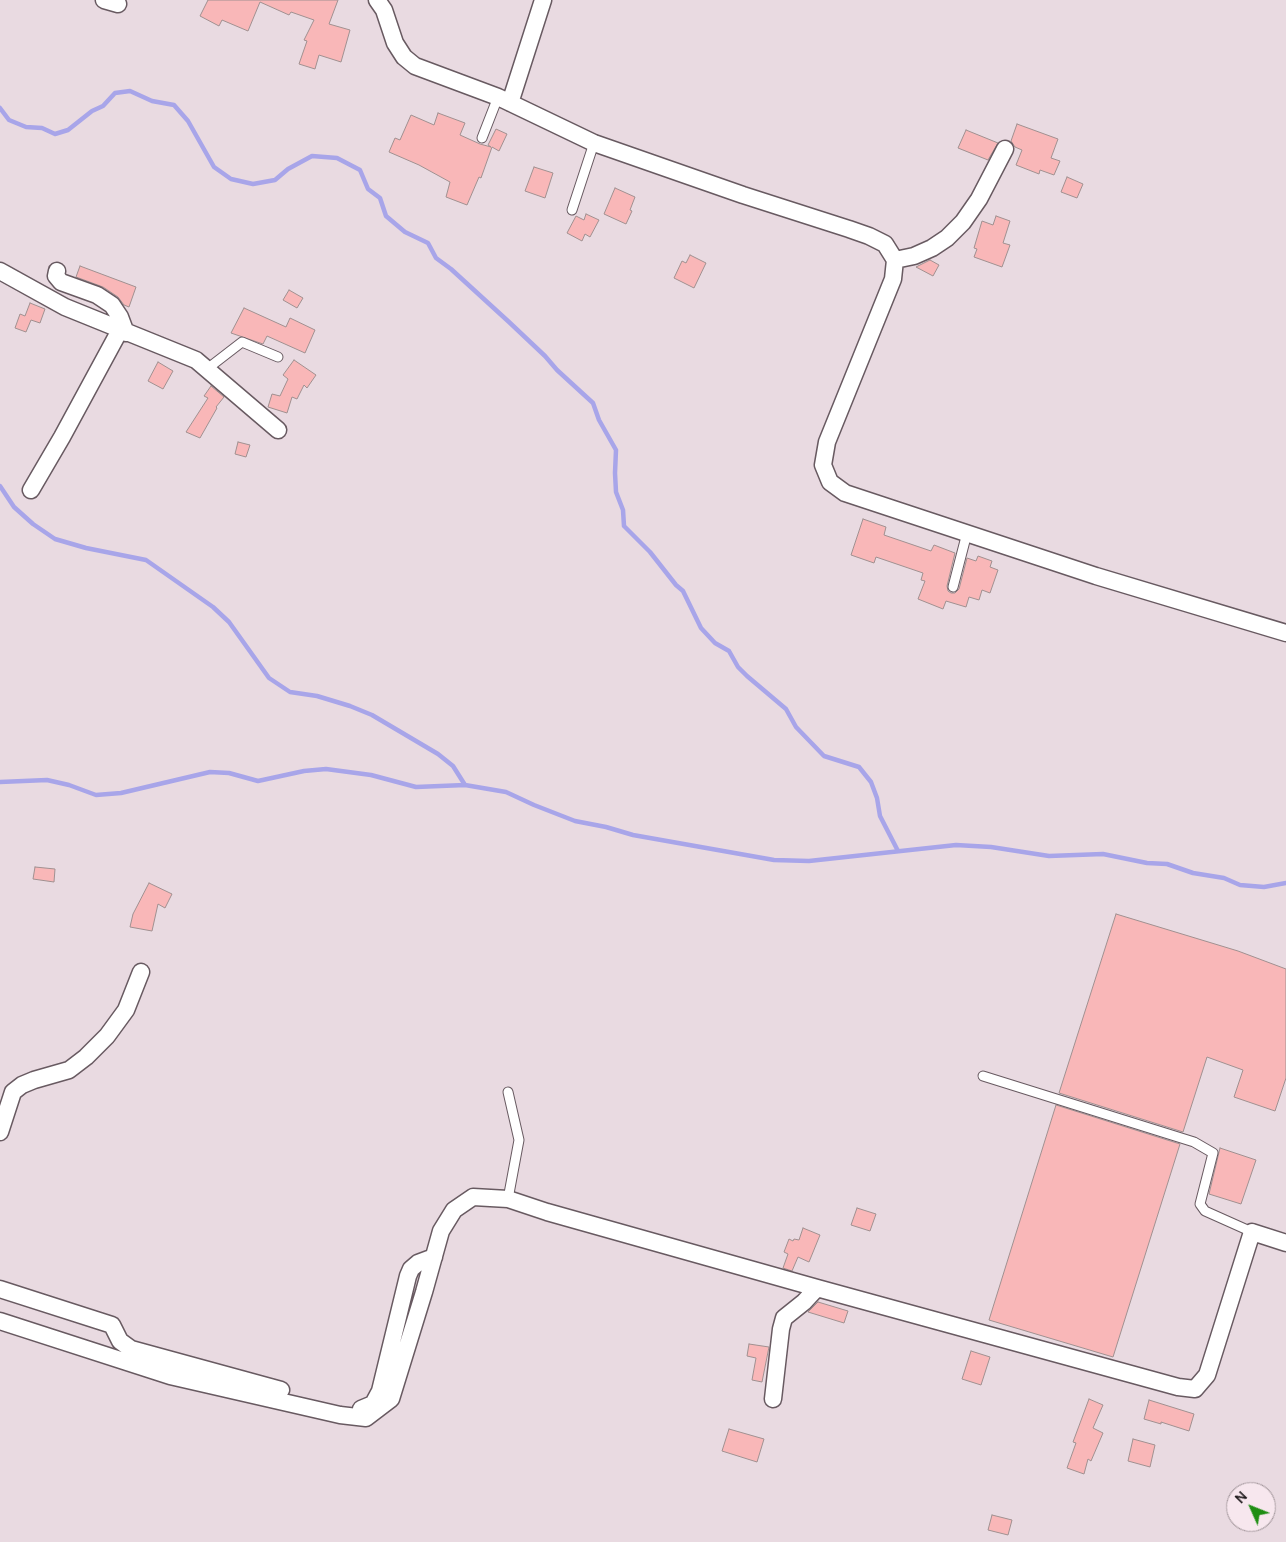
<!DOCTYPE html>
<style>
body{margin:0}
#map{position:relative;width:1286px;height:1542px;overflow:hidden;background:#e9dae1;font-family:Manrope,sans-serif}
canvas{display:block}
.north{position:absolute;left:1226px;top:1482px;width:50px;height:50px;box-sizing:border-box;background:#f7e7ee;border:1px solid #a1959a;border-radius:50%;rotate:314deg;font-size:14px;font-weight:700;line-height:20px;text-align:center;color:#201b1d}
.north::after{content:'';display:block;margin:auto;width:18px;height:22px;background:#1f8e13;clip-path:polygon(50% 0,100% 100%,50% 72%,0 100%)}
</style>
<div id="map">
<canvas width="1286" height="1542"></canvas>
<div class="north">N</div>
</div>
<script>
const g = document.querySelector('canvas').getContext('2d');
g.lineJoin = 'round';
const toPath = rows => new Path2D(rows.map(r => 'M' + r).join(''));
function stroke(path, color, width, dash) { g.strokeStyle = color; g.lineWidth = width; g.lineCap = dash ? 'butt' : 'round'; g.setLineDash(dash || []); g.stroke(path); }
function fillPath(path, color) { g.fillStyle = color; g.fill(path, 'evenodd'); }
stroke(toPath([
 [0,108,9,120,26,127,42,128,55,134,68,130,92,111,103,106,115,93,130,91,152,101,174,105,188,121,214,167,231,179,253,184,275,180,288,169,312,156,337,158,360,170,368,189,380,198,386,216,405,232,428,243,436,258,451,269,509,322,545,356,557,370,593,403,599,420,616,450,615,473,616,492,623,510,624,526,650,552,676,585,683,591,701,628,715,643,729,651,738,667,747,676,786,709,796,727,824,756,859,767,871,782,877,798,880,816,898,851],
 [0,486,14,507,33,524,55,539,86,548,146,560,213,607,229,622,269,678,290,692,317,696,350,706,372,715,438,754,453,766,465,785],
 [0,782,47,780,69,785,96,795,121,793,210,772,229,773,258,781,304,771,326,769,371,775,416,787,465,785,506,792,534,805,575,821,606,827,633,835,774,860,809,861,956,845,991,847,1049,856,1103,854,1147,863,1167,864,1193,873,1224,878,1240,885,1264,887,1286,883]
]), '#a8a5e9', 4.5);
const building = toPath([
 [208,0,338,0,329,24,350,30,341,62,319,55,315,69,299,64,307,41,304,40,314,20,291,12,289,15,260,2,248,31,222,20,219,26,200,16,208,0],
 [438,113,465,123,460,135,480,144,491,147,488,145,496,129,507,134,499,151,492,147,481,178,479,177,467,205,446,197,450,182,419,165,389,152,395,138,400,140,411,115,434,125,438,113],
 [1017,124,1058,139,1051,158,1060,161,1054,175,1040,170,1039,174,1016,165,1022,150,1015,147,1011,141,1017,124],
 [966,130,998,143,988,160,958,148,966,130],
 [534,167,553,173,545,198,525,191,534,167],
 [1067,177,1083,184,1077,198,1061,192,1067,177],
 [615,188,635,197,630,210,632,211,626,224,604,214,615,188],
 [586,214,599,220,590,237,585,234,582,241,567,233,576,216,584,220,586,214],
 [996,216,1010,221,1003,243,1010,245,1002,267,974,257,977,249,974,248,982,221,993,225,996,216],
 [690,255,706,263,694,288,674,278,682,261,686,263,690,255],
 [930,260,939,265,933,276,916,267,930,260],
 [80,266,136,287,129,307,124,305,118,297,103,287,76,277,80,266],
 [289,290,303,298,297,308,283,300,289,290],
 [30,303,45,309,40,323,31,320,26,332,15,328,20,314,25,316,30,303],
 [244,308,286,327,290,318,315,330,305,353,267,336,263,344,231,333,244,308],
 [294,360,316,375,307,388,304,385,297,399,292,397,287,413,268,407,272,394,280,396,288,379,283,375,294,360],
 [158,362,173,371,163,389,148,381,158,362],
 [211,386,224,397,216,407,217,408,200,438,186,432,208,398,204,396,211,386],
 [238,442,250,445,246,457,235,454,238,442],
 [863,519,886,527,884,535,931,551,934,545,955,553,947,586,948,591,951,593,955,593,959,589,967,558,976,561,978,556,992,561,990,567,998,570,990,593,982,590,979,600,969,597,966,607,946,601,943,609,918,599,925,581,921,580,923,573,876,557,874,563,851,555,863,519],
 [35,867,55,869,54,882,33,879,35,867],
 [149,883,172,894,165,908,158,904,152,931,130,927,133,914,149,883],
 [1116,914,1238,951,1286,969,1286,1078,1275,1111,1234,1097,1243,1070,1207,1057,1183,1132,1059,1093,1116,914],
 [1056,1105,1180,1144,1113,1357,989,1320,1056,1105],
 [1220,1148,1256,1160,1241,1204,1209,1194,1220,1148],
 [857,1208,876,1214,870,1231,851,1225,857,1208],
 [803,1228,820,1235,809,1262,798,1257,792,1271,783,1268,788,1254,784,1252,789,1239,793,1241,794,1239,799,1240,803,1228],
 [818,1302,848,1311,844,1323,808,1312,818,1302],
 [749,1344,769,1347,762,1382,752,1380,756,1358,747,1356,749,1344],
 [971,1351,990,1357,981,1385,962,1379,971,1351],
 [1089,1399,1103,1405,1093,1428,1103,1433,1091,1461,1088,1459,1084,1474,1067,1468,1076,1443,1073,1442,1089,1399],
 [1149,1400,1194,1414,1189,1431,1161,1422,1161,1424,1144,1419,1149,1400],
 [729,1429,764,1439,757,1462,722,1451,729,1429],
 [1133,1439,1155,1445,1150,1467,1128,1461,1133,1439],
 [992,1515,1012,1520,1008,1535,988,1530,992,1515]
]);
fillPath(building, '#f9b7b8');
stroke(building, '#a09090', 1);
const lane = toPath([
 [482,138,498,97],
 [572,210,594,143],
 [207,369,242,342,278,357],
 [953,587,967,533],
 [983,1076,1194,1142,1213,1153,1200,1204,1205,1211,1252,1232],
 [508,1092,519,1140,508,1199]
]);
const street = toPath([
 [104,0,118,4],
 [377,0,384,10,395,43,404,57,415,66,498,97,594,143,743,195,849,229,869,236,885,244,895,260,893,279,827,442,823,465,830,482,845,493,1096,576,1286,633],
 [510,103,543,0],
 [895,260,914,256,932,248,947,238,963,222,979,199,1005,149],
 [0,271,65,307,196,360,278,430],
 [57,271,56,276,61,282,97,295,112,305,120,317,126,333],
 [31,490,62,437,120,330],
 [0,1132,13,1092,22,1085,34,1080,69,1070,86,1057,107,1036,126,1010,141,972],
 [0,1289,112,1325,120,1341,131,1349,281,1390],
 [0,1321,170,1376,340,1415,366,1418,391,1399,424,1292,441,1231,454,1210,473,1197,508,1199,547,1212,817,1288,1178,1387,1195,1389,1207,1375,1252,1232,1286,1243],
 [773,1399,781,1329,784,1318,804,1302,817,1288],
 [361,1409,373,1404,380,1391,408,1276,411,1269,418,1263,434,1257]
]);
stroke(lane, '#685a61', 11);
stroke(street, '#685a61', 19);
stroke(lane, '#fff', 9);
stroke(street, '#fff', 16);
</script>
